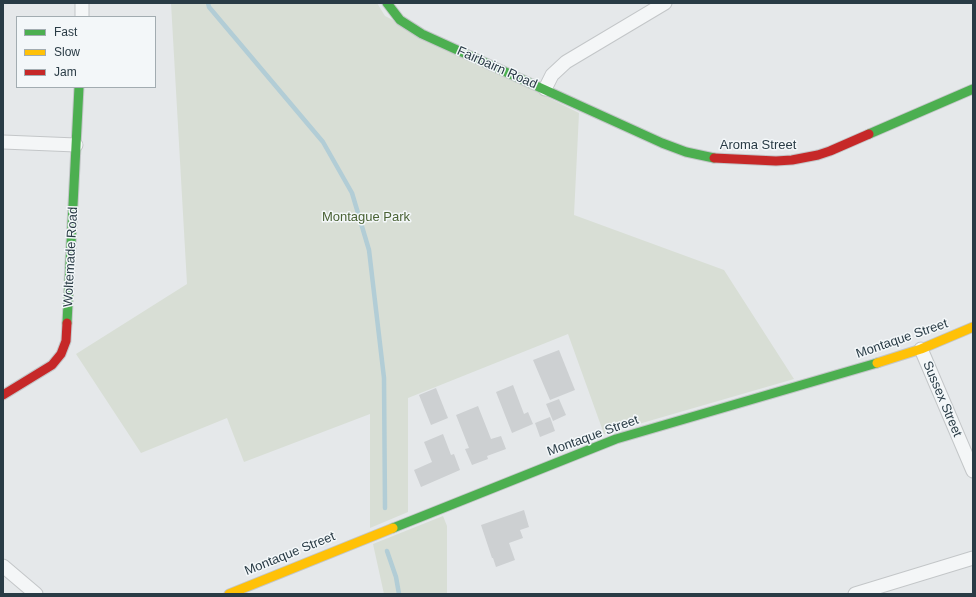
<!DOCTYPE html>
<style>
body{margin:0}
#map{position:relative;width:976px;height:597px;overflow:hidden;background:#e5e8ea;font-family:Helvetica,sans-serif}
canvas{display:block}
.frame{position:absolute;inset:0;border:4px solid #293b45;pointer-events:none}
.legend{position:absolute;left:16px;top:16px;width:140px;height:72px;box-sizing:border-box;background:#f3f7f9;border:1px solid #a2acb1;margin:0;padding:5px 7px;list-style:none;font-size:12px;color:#293b45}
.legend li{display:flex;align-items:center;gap:8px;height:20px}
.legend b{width:20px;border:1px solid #a2acb1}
</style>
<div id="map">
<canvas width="976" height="597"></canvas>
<div class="frame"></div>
<ul class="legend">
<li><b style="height:5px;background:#4caf50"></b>Fast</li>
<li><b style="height:5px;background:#ffc107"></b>Slow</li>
<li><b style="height:5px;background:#c62828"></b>Jam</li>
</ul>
</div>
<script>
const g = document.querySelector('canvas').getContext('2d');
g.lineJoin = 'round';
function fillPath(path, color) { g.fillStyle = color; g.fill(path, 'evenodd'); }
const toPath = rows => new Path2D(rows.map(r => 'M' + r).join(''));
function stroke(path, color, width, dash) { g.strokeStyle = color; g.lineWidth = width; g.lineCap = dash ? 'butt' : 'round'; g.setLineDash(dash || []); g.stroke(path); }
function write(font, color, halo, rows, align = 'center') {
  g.font = font + ' Helvetica,sans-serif'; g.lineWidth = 3; g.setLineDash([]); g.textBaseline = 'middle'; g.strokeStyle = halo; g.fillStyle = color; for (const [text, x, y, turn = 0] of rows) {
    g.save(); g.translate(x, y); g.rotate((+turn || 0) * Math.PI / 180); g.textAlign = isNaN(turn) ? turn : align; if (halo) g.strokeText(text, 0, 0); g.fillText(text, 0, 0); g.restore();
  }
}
fillPath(toPath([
 [171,3,377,3,385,16,579,113,574,215,724,270,794,379,604,434,568,334,408,398,408,512,370,528,370,414,244,462,227,418,141,453,76,354,187,284],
 [443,516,447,526,447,594,384,594,373,544]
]), '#d8ded5');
stroke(toPath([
 [208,3,209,7,323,142,352,193,369,250,384,378,385,508],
 [387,551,396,577,399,594]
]), '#b2cdd6', 4.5);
fillPath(toPath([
 [559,350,575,390,550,400,533,360],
 [513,385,524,414,528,412,533,424,512,433,496,392],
 [436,388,448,418,431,425,419,395],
 [559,399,566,415,553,421,546,404],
 [478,406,491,439,501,436,506,449,487,456,488,459,472,465,465,449,469,448,456,415],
 [550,417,555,431,540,437,535,423],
 [443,434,451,455,454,454,460,470,421,487,414,470,432,462,424,442],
 [524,510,529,527,520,530,523,538,509,543,515,560,496,567,493,558,492,558,481,525]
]), '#cdd0d2');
const street = toPath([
 [82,17,82,3],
 [545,89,552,75,566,62,665,3],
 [3,142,76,145],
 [921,349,973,471],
 [3,566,36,594],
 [855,594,973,558]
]);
const fast = toPath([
 [387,3,400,20,422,34,662,143,686,152,714,158],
 [869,134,973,89],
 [67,323,79,87],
 [393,528,616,439,877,363]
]);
const slow = toPath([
 [877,363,921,349,973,327],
 [229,594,393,528]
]);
const jam = toPath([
 [714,158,776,161,792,160,818,155,830,151,869,134],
 [3,395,52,365,61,354,66,341,67,323]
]);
stroke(street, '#c3c6c8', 15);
stroke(fast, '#c3c6c8', 11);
stroke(slow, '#c3c6c8', 11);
stroke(jam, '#c3c6c8', 11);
stroke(street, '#f4f6f7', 13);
stroke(fast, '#4caf50', 9);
stroke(slow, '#ffc107', 9);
stroke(jam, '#c62828', 9);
write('13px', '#293b45', '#f3f7f9', [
 ["Fairbairn Road",497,68,24],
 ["Aroma Street",758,145],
 ["Woltemade Road",71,257,-87],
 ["Montaque Street",902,339,-19],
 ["Sussex Street",942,399,67],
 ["Montaque Street",593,436,-20],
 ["Montaque Street",290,554,-22]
]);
write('13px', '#4a6235', '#f3f7f9', [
 ["Montague Park",366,217]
]);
</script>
